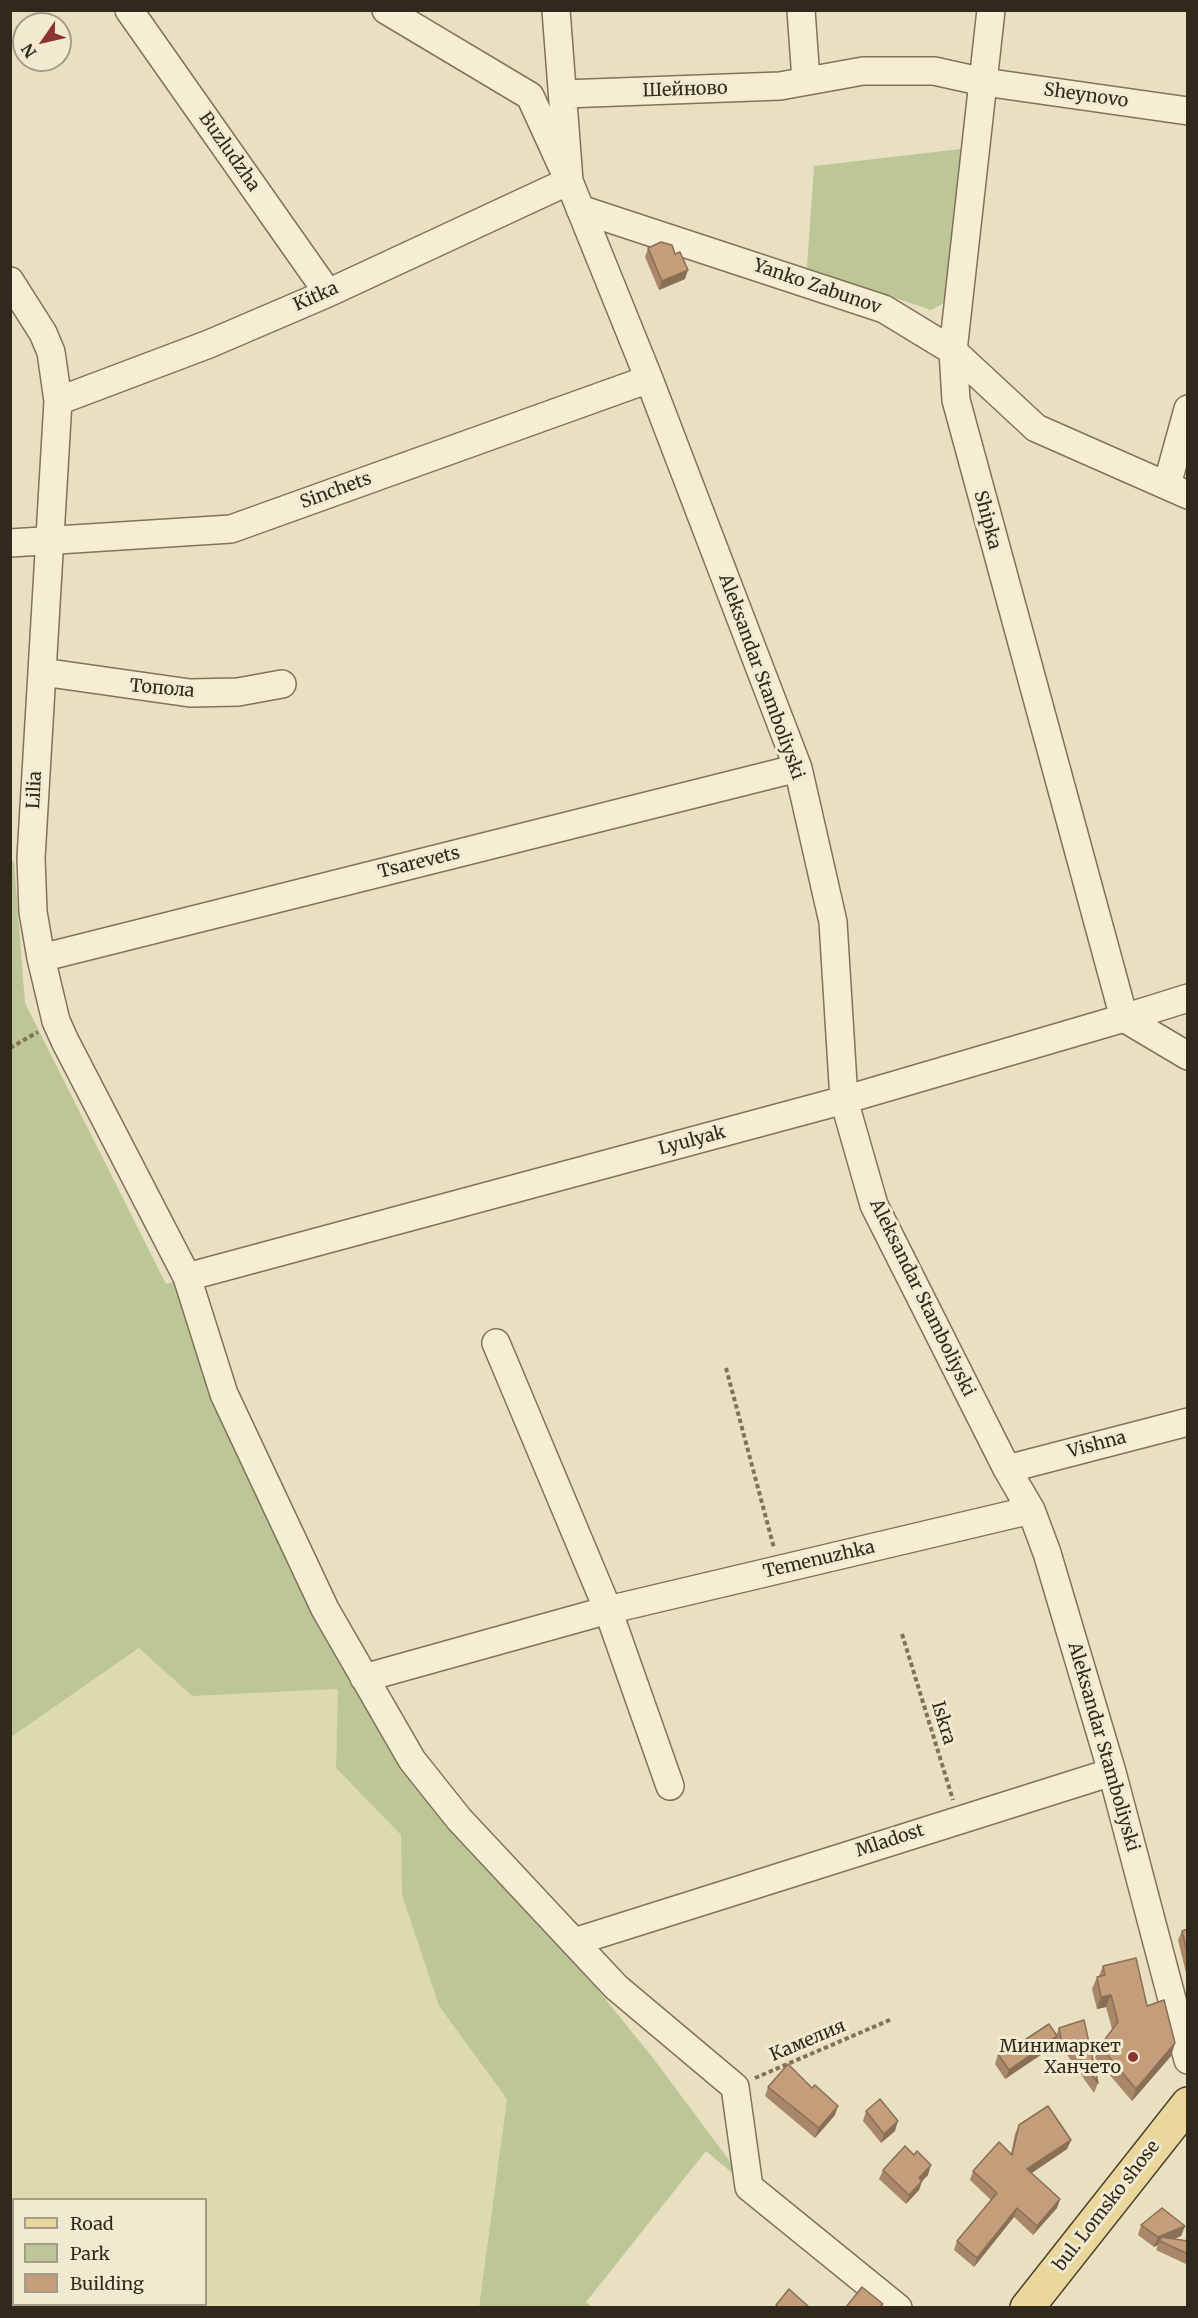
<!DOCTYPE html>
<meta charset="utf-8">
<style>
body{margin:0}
#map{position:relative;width:1198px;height:2318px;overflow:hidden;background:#e9e0c1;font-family:Merriweather,serif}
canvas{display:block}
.frame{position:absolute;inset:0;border:12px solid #32291d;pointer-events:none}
.legend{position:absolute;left:12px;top:2198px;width:195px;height:108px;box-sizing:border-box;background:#f2ead0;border:2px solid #a59d88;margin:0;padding:8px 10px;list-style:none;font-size:18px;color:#32291d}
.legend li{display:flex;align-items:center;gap:12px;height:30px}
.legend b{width:30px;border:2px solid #a59d88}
.north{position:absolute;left:12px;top:12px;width:60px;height:60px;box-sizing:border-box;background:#f2ead0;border:2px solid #a59d88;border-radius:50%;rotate:236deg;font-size:16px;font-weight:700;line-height:24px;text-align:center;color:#32291d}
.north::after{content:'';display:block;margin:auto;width:21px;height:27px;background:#8b3530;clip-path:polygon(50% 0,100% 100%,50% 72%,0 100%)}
</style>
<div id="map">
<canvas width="1198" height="2318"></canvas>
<div class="frame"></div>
<ul class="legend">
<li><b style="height:8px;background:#ead79c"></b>Road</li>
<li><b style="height:16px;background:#bdc697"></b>Park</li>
<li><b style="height:16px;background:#c49e7a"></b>Building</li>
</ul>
<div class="north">N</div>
</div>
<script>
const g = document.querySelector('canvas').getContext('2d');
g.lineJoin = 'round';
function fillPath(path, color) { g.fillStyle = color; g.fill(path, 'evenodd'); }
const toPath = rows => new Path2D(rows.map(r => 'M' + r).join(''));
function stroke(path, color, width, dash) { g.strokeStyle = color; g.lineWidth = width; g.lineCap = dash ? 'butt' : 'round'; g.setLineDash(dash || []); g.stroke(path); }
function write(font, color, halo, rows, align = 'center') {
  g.font = font + ' Merriweather,serif'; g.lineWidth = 6; g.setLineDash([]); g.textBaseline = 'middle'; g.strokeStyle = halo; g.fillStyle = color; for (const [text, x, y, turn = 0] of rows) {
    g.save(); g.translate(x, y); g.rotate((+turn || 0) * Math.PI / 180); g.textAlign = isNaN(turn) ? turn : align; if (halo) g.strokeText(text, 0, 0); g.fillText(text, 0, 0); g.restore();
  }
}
fillPath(toPath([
 [140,1648,192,1696,338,1689,336,1768,401,1835,402,1895,439,2006,507,2099,479,2307,11,2307,10,1737],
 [14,2200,206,2200,206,2304,14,2304]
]), '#dedaaf');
fillPath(toPath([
 [961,149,948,301,931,310,807,268,814,166],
 [10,861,14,861,25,1003,166,1284,187,1277,224,1394,412,1760,653,2058,749,2187,706,2151,586,2302,592,2307,479,2307,507,2099,439,2006,402,1895,401,1835,336,1768,338,1689,192,1696,139,1648,11,1737]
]), '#bdc697');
const minor = toPath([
 [129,10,328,293],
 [386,10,530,96,562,166],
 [556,10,569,181,649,379,798,768,833,922,844,1100,874,1205,1007,1469,1031,1510,1047,1553,1112,1772,1188,2060],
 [801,10,806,80],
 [991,10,953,351,956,400,1124,1018,1188,998],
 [564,94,780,86,863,71,934,71,984,82,1188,111],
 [580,209,884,309,953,351,1036,428,1188,495],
 [10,281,43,333,51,352,58,401,31,858,33,912,41,958,56,1021,65,1041,187,1277,224,1394,325,1609,412,1760,459,1819,616,1987,735,2087,749,2187,898,2308],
 [58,401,209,344,328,293,569,181],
 [1167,485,1188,409],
 [10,543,231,529,649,379],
 [42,672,190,693,238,692,282,684],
 [41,958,798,768],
 [187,1277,844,1100,1124,1018,1188,1056],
 [496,1343,608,1610,670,1786],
 [1007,1469,1188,1422],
 [364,1678,608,1610,1031,1510],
 [574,1942,1112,1772]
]);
const major = toPath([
 [1027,2308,1188,2104]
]);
stroke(minor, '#81725a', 30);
stroke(major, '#4f402f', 36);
stroke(toPath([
 [10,1048,38,1032],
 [726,1368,774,1548],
 [902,1634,953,1800],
 [755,2078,892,2019]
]), '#81725a', 4, [4.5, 3]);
stroke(minor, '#f5edd4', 27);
stroke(major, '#ead79c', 33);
fillPath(toPath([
 [648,248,685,279,659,290,645,257],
 [1188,1929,1188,1973,1186,1973,1178,1940,1182,1931],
 [1103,1966,1147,2006,1175,2043,1171,2056,1132,2101,1095,2058,1100,2046,1112,2029,1106,2007,1097,2009,1092,1989,1097,1977,1099,1976],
 [1059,2028,1098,2083,1094,2093,1065,2052,1059,2053,1056,2040,1054,2046,1005,2079,995,2064,998,2054,1014,2047,1056,2035],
 [768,2087,835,2115,815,2138,765,2096],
 [866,2111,895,2131,881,2143,863,2121],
 [1019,2125,1071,2140,1067,2149,1032,2173,1060,2199,1057,2208,1033,2235,1014,2217,974,2267,954,2250,957,2241,991,2200,970,2180,973,2171,1011,2154,1015,2134],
 [883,2170,928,2175,922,2181,919,2190,906,2204,879,2179],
 [1188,2195,1188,2231,1186,2200],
 [1141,2225,1185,2226,1181,2236,1173,2239,1188,2241,1188,2265,1156,2250,1158,2245,1154,2247,1138,2235]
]), '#a98869');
fillPath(toPath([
 [688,270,685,279,659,290,662,281],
 [1111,1995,1106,2007,1097,2009,1101,1997],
 [1057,2036,1054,2046,1005,2079,1009,2070],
 [1068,2042,1065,2052,1059,2053,1062,2044],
 [1175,2043,1171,2056,1132,2101,1136,2089],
 [838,2106,835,2115,815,2138,819,2128],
 [898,2121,895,2131,881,2143,884,2134],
 [1071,2140,1067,2149,1024,2178,1027,2169],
 [931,2165,928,2175,916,2187,919,2178],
 [922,2181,919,2190,906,2204,909,2195],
 [1060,2199,1057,2208,1033,2235,1037,2226],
 [1017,2208,1014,2217,974,2267,977,2258],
 [1185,2226,1181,2236,1164,2243,1161,2237,1158,2245,1154,2247,1158,2237]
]), '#896f55');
const building = toPath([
 [661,242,672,245,675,254,680,252,688,270,662,281,648,248,661,242],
 [1188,1929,1188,1955,1182,1931,1188,1929],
 [1136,1958,1147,2006,1164,2000,1175,2043,1136,2089,1100,2046,1118,2022,1111,1995,1101,1997,1097,1977,1105,1975,1103,1966,1136,1958],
 [1084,2020,1098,2083,1068,2042,1062,2044,1059,2028,1084,2020],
 [1049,2024,1057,2036,1009,2070,998,2054,1012,2045,1014,2047,1049,2024],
 [788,2064,812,2088,815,2085,838,2106,819,2128,768,2087,788,2064],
 [880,2099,898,2121,884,2134,866,2111,880,2099],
 [1048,2106,1071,2140,1027,2169,1060,2199,1037,2226,1017,2208,977,2258,957,2241,997,2193,973,2171,999,2142,1012,2155,1019,2125,1048,2106],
 [905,2146,914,2155,917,2151,931,2165,919,2178,922,2181,909,2195,883,2170,905,2146],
 [1162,2208,1185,2226,1158,2237,1141,2225,1162,2208],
 [1161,2237,1188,2241,1188,2254,1160,2241,1161,2237],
 [862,2287,883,2304,880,2307,846,2307,862,2287],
 [789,2289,809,2307,779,2307,776,2305,789,2289]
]);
fillPath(building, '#c49e7a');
stroke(building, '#896f55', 1.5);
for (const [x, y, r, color] of [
 [1133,2057,6,"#8b3530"]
]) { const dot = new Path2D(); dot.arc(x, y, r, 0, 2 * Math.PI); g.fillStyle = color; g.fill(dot); stroke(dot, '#f2ead0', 2); }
write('18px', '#32291d', '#f2ead0', [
 ["Шейново",685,90,-2],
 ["Sheynovo",1086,96,8],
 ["Buzludzha",229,152,55],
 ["Yanko Zabunov",817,287,19],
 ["Kitka",316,297,-24],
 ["Sinchets",336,491,-20],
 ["Shipka",987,520,75],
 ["Aleksandar Stamboliyski",761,677,70],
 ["Топола",162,689,5],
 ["Lilia",35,790,-87],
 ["Tsarevets",419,863,-14],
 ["Lyulyak",692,1141,-15],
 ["Aleksandar Stamboliyski",922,1298,64],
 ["Vishna",1097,1445,-15],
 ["Temenuzhka",819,1560,-13],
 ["Iskra",943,1723,73],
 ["Aleksandar Stamboliyski",1103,1747,74],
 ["Mladost",890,1841,-18],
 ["Камелия",808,2041,-23],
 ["bul. Lomsko shose",1107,2206,-52]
]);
write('18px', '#32291d', '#f2ead0', [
 ["Минимаркет",1121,2047],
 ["Ханчето",1121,2068]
], 'right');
</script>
